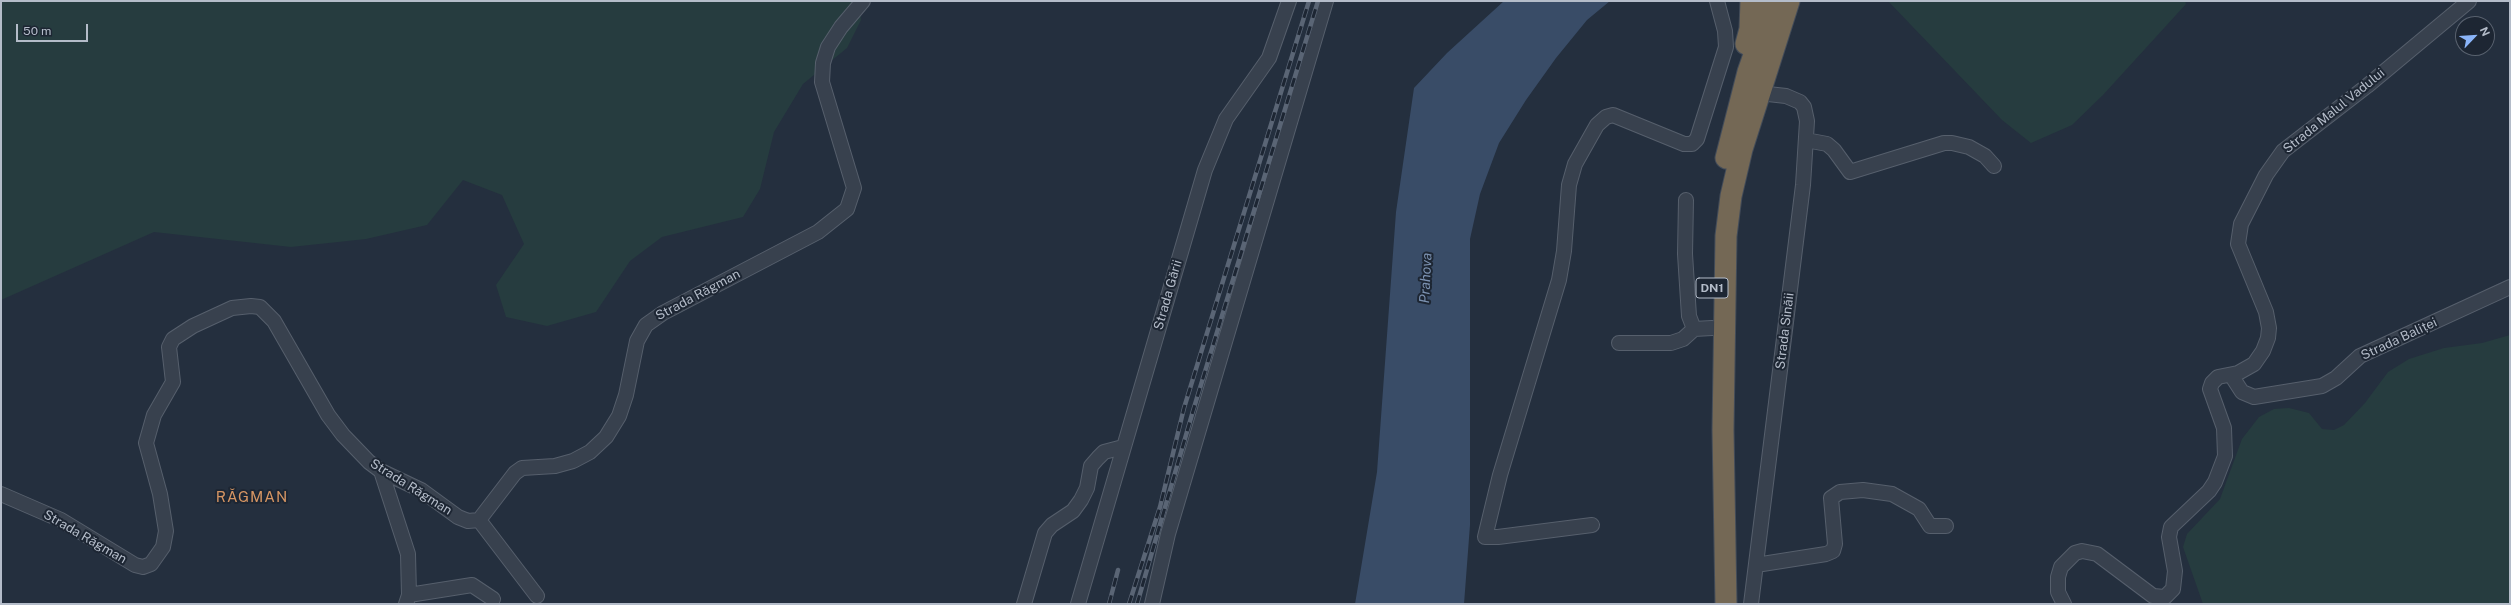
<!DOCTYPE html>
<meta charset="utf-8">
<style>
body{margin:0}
#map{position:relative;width:2511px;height:605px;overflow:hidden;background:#242f3e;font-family:"Public Sans",sans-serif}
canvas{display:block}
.frame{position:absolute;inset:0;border:2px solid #b4bcc9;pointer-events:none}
.north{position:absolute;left:2455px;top:16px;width:40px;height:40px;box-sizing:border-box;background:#1d2633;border:1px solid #59626f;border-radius:50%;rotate:65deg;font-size:11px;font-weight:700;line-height:16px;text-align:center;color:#b4bcc9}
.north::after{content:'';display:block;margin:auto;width:14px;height:18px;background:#8ab4f8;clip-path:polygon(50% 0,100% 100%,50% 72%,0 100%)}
.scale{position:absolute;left:16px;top:24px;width:72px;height:18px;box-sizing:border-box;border:2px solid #b4bcc9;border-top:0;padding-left:5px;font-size:12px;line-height:14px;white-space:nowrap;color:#b4bcc9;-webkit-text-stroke:3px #1d2633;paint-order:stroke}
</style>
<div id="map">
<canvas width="2511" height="605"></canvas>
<div class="frame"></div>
<div class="north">N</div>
<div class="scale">50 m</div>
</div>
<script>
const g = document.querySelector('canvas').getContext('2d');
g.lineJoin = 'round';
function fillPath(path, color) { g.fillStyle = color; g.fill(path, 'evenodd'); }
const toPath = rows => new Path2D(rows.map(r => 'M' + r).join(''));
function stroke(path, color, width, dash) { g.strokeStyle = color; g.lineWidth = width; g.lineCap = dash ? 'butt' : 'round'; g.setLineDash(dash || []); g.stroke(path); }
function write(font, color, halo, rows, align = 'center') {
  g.font = font + ' "Public Sans",sans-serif'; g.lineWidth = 4; g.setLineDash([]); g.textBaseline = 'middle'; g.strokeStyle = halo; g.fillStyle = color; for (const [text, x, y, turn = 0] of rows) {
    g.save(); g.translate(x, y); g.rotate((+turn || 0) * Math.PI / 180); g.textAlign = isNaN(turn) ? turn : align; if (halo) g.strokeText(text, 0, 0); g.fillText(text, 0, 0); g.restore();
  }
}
fillPath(toPath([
 [1,1,859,1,861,20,847,48,803,84,774,132,760,189,743,217,662,237,630,261,596,312,547,326,506,317,496,285,524,244,502,195,463,180,427,225,366,239,291,247,154,232,1,300],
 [1888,1,2185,1,2186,4,2103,95,2072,125,2031,143,2002,120],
 [2510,335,2510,604,2203,604,2183,547,2187,534,2220,499,2242,439,2259,417,2274,409,2289,408,2309,413,2322,429,2334,430,2344,425,2365,403,2388,372,2409,359,2444,348,2482,343]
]), '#263c3f');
fillPath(toPath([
 [1504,1,1610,1,1587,20,1556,58,1526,100,1499,143,1480,194,1470,239,1470,525,1464,604,1355,604,1377,472,1396,212,1414,88,1447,53]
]), '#394c67');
const minor = toPath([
 [1806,140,1827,144,1834,150,1850,172,1944,143,1952,143,1969,147,1985,156,1994,166],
 [1686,200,1685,254,1689,316,1694,329],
 [1619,343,1671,343,1683,339,1694,329,1712,328],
 [2231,375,2242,392,2254,397,2322,386,2336,378,2360,356,2510,287],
 [381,471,408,554,409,595,406,604],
 [1,494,61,520,135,565,143,567,151,564,163,547,166,531,160,494,146,443,154,415,173,382,169,347,173,339,193,326,232,308,251,306,260,307,274,321,328,415,343,435,369,462,381,471,421,490,458,517,468,521,479,520,515,473,522,468,555,466,573,461,590,452,606,437,619,416,626,395,637,341,646,325,663,313,818,232,847,209,854,188,822,82,823,63,828,47,841,27,863,1],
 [479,520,537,596],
 [1592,525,1498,537,1485,537,1500,475,1559,280,1564,251,1569,185,1575,164,1597,125,1606,117,1613,115,1684,144,1692,144,1697,139,1726,47,1725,31,1717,1],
 [1756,565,1826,554,1833,551,1835,544,1831,498,1840,492,1863,490,1892,494,1919,509,1930,526,1946,526],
 [409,595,472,585,493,599],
 [1024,604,1045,533,1052,525,1073,511,1081,500,1087,488,1091,466,1098,458,1104,452,1123,447],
 [1078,604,1205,170,1226,119,1269,58,1289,1],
 [1152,604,1168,534,1326,1],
 [1751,604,1803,185,1807,121,1804,107,1800,102,1786,96,1759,93],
 [2064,604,2058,592,2058,577,2061,567,2075,553,2082,551,2097,554,2153,596,2165,597,2173,589,2175,571,2169,537,2171,527,2209,491,2215,482,2225,456,2224,428,2210,389,2212,383,2218,377,2238,373,2254,364,2263,351,2268,338,2269,328,2266,312,2238,244,2241,224,2266,175,2283,151,2367,86,2469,1]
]);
const highway = toPath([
 [1746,44,1750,29,1751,1],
 [1726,158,1748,72,1773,1],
 [1726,604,1723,430,1726,236,1731,196,1742,149,1789,1]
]);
stroke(minor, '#565f6c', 16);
stroke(highway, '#434c59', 23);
stroke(minor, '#38414e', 14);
stroke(highway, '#746855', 21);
const rail = toPath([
 [1109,604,1118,570],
 [1129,604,1160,507,1184,408,1309,1],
 [1137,604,1193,411,1318,1]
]);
stroke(rail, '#5a6575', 4.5);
stroke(rail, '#1d2633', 3, [9]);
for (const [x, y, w] of [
 [1712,288,32]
]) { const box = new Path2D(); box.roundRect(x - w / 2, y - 10, w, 20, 3); g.fillStyle = '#1d2633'; g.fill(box); stroke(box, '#b4bcc9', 1); }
write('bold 12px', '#b4bcc9', null, [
 ["DN1",1712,288]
]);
write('13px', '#b4bcc9', '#1d2633', [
 ["Strada Malul Vadului",2334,111,-39],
 ["Strada Răgman",698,295,-28],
 ["Strada Gării",1168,295,-74],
 ["Strada Sinăii",1785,331,-83],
 ["Strada Baliței",2399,339,-25],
 ["Strada Răgman",411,487,32],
 ["Strada Răgman",85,537,30]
]);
write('italic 14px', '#7c92b1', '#1d2633', [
 ["Prahova",1426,278,-87]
]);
g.letterSpacing = '1px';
write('15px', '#d59563', '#1d2633', [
 ["RĂGMAN",252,497]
]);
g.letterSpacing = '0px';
</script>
